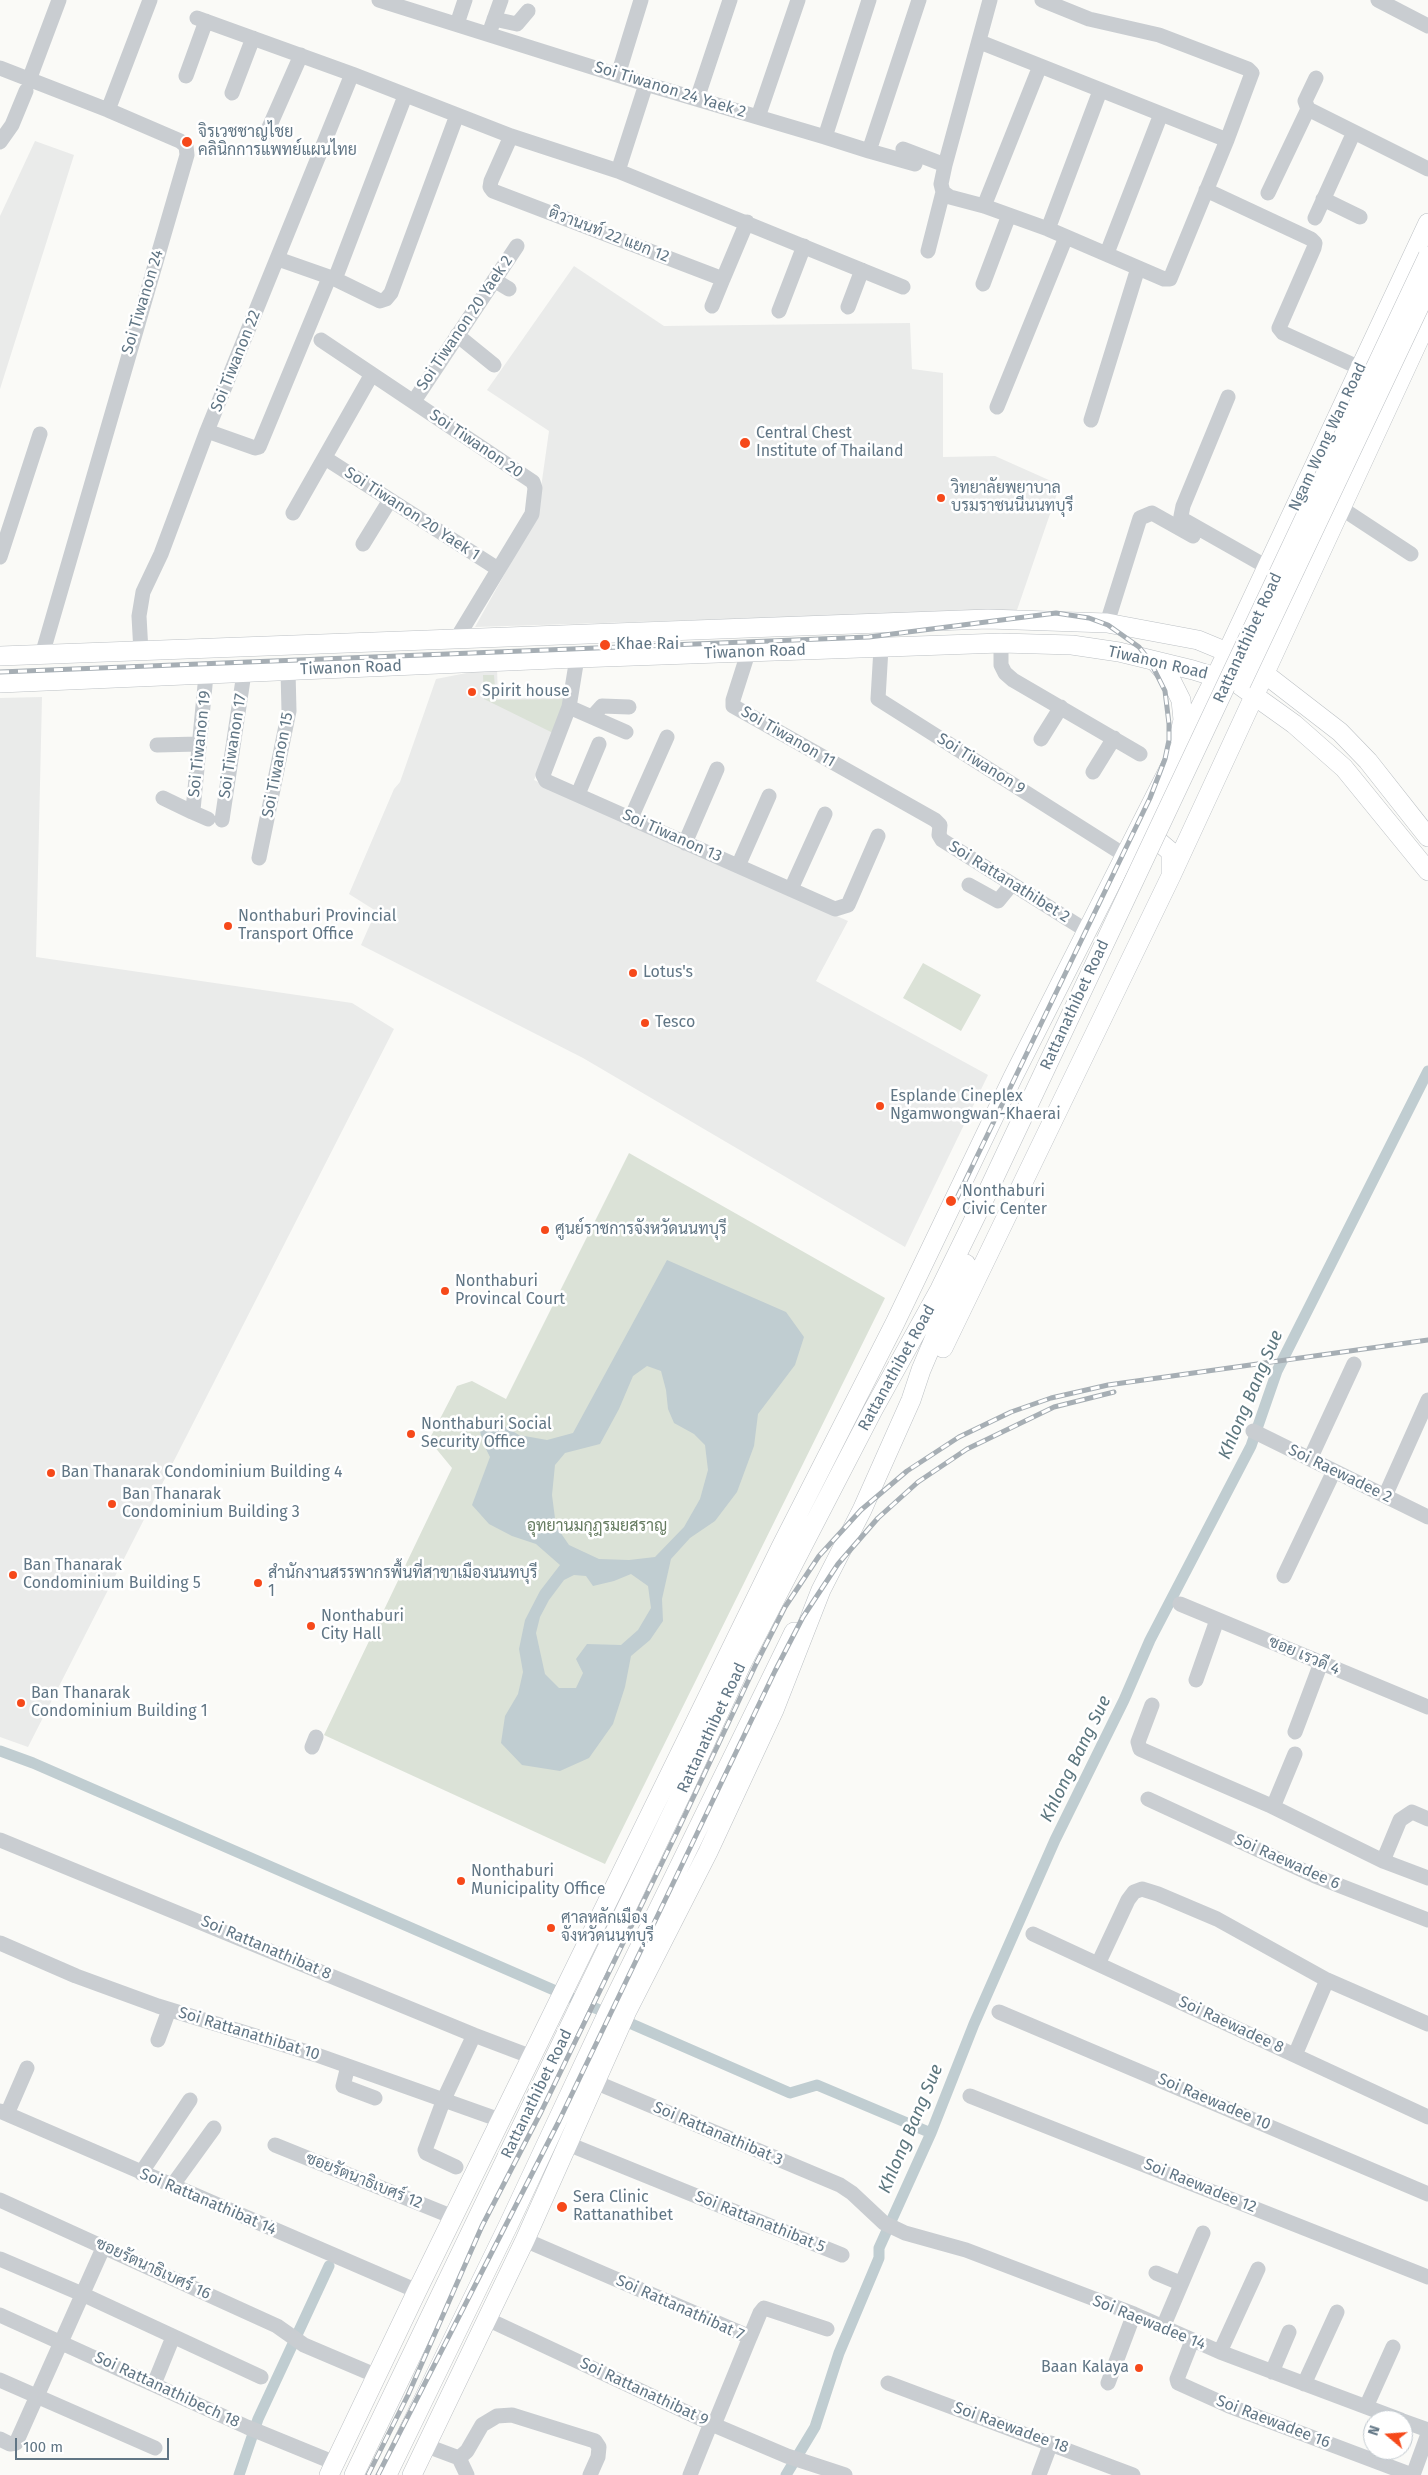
<!DOCTYPE html>
<meta charset="utf-8">
<style>
body{margin:0}
#map{position:relative;width:1428px;height:2475px;overflow:hidden;background:#fafaf7;font-family:"Fira Sans",sans-serif}
canvas{display:block}
.north{position:absolute;left:1363px;top:2410px;width:50px;height:50px;box-sizing:border-box;background:#fff;border:1px solid #c0c8ce;border-radius:50%;rotate:288deg;font-size:14px;font-weight:700;line-height:20px;text-align:center;color:#617685}
.north::after{content:'';display:block;margin:auto;width:18px;height:22px;background:#f6491a;clip-path:polygon(50% 0,100% 100%,50% 72%,0 100%)}
.scale{position:absolute;left:15px;top:2438px;width:154px;height:22px;box-sizing:border-box;border:2px solid #617685;border-top:0;padding-left:6px;font-size:15px;line-height:18px;white-space:nowrap;color:#617685;-webkit-text-stroke:4px #fff;paint-order:stroke}
</style>
<div id="map">
<canvas width="1428" height="2475"></canvas>
<div class="north">N</div>
<div class="scale">100 m</div>
</div>
<script>
const g = document.querySelector('canvas').getContext('2d');
g.lineJoin = 'round';
function fillPath(path, color) { g.fillStyle = color; g.fill(path, 'evenodd'); }
const toPath = rows => new Path2D(rows.map(r => 'M' + r).join(''));
function stroke(path, color, width, dash) { g.strokeStyle = color; g.lineWidth = width; g.lineCap = dash ? 'butt' : 'round'; g.setLineDash(dash || []); g.stroke(path); }
function write(font, color, halo, rows, align = 'center') {
  g.font = font + ' "Fira Sans",Sarabun,sans-serif'; g.lineWidth = 5; g.setLineDash([]); g.textBaseline = 'middle'; g.strokeStyle = halo; g.fillStyle = color; for (const [text, x, y, turn = 0] of rows) {
    g.save(); g.translate(x, y); g.rotate((+turn || 0) * Math.PI / 180); g.textAlign = isNaN(turn) ? turn : align; if (halo) g.strokeText(text, 0, 0); g.fillText(text, 0, 0); g.restore();
  }
}
fillPath(toPath([
 [35,141,74,155,0,389,0,216],
 [574,266,664,326,910,323,912,369,943,373,943,457,995,456,1060,485,1017,610,475,627,537,516,549,431,487,390],
 [497,667,498,699,570,697,534,780,848,921,816,981,988,1075,905,1247,583,1058,361,945,376,911,349,894,394,789,400,782,436,679],
 [42,697,36,957,352,1003,394,1029,28,1747,0,1737,0,698]
]), '#eaebea');
fillPath(toPath([
 [483,675,494,675,496,700,568,699,553,733,484,699],
 [923,963,981,995,961,1031,903,998],
 [629,1153,885,1298,605,1864,324,1735,452,1468,429,1440,457,1386,472,1381,506,1399]
]), '#dbe2d7');
fillPath(toPath([
 [667,1260,786,1312,804,1337,795,1365,758,1414,754,1446,737,1492,715,1521,690,1538,671,1559,662,1599,663,1621,650,1640,631,1656,625,1687,613,1724,589,1758,560,1771,522,1765,501,1743,505,1716,518,1694,523,1672,519,1649,525,1620,540,1591,560,1565,536,1544,512,1536,489,1524,472,1505,490,1457,483,1443,479,1427,494,1420,519,1435,547,1440,573,1433],
 [647,1366,661,1371,666,1390,668,1409,674,1423,694,1434,705,1445,708,1470,700,1499,684,1527,655,1557,629,1560,599,1559,569,1545,556,1526,552,1495,555,1465,565,1453,600,1444,619,1409,633,1376],
 [574,1575,586,1576,593,1586,614,1581,631,1574,648,1586,651,1608,638,1630,621,1645,587,1644,576,1659,583,1673,576,1688,559,1688,545,1674,536,1633,540,1617,549,1600,564,1580]
]), '#c0cdd1');
stroke(toPath([
 [0,1751,33,1763,790,2093,817,2085,931,2133],
 [239,2475,258,2419,329,2266],
 [786,2475,815,2427,839,2353,879,2258,879,2248,931,2133,974,2024,1055,1840,1124,1700,1150,1640,1251,1446,1277,1371,1428,1071]
]), '#c0cdd1', 11);
const major = toPath([
 [0,656,988,619,1107,623,1198,640,1227,652,1265,674,1340,732,1368,761,1428,837],
 [1155,661,1171,680,1181,700,1183,720,1179,737],
 [0,683,577,658,1001,643,1072,645,1119,652,1193,670,1238,684,1294,724,1344,768,1428,871],
 [1139,842,1158,841,1171,852,1171,873],
 [943,1348,1171,876,1428,320],
 [329,2475,417,2291,781,1547,895,1323,1013,1077,1216,676,1428,223],
 [354,2475,687,1782,741,1665,873,1410,940,1289,987,1193],
 [387,2475,508,2226,610,2008,794,1632],
 [412,2475,525,2240,627,2011,708,1852,774,1710,821,1590,862,1510,911,1400,921,1370,966,1264]
]);
stroke(major, '#bcc0c4', 20);
stroke(toPath([
 [379,0,646,84,825,137,869,0],
 [1378,0,1428,26],
 [197,18,352,74,511,136,618,171,903,287],
 [494,19,517,24,528,11],
 [457,24,465,0],
 [491,28,501,0],
 [980,42,1227,140],
 [0,68,108,110,180,141,186,146,187,155,42,655],
 [618,75,641,0],
 [186,76,206,21],
 [1316,78,1305,101,1308,109,1428,169],
 [29,80,59,0],
 [232,93,253,38],
 [697,99,730,0],
 [108,110,150,0],
 [758,117,798,0],
 [267,132,301,55],
 [511,136,491,181,490,187,493,191,723,279,747,222],
 [825,137,869,151,919,0],
 [0,142,12,125,26,91],
 [903,149,945,165],
 [869,151,915,164],
 [618,171,646,84],
 [1206,190,1311,239,1315,243,1314,248,1279,328,1283,333,1360,368],
 [943,192,950,197,984,206,1048,229,1164,279,1170,279,1227,140,1252,73,1248,69,1159,35,1089,19,1042,0],
 [1268,193,1308,109],
 [1323,199,1360,217],
 [984,206,1040,66],
 [1315,218,1354,132],
 [1048,229,1100,91],
 [928,251,943,192,941,184,945,165,990,0],
 [1107,253,1161,114],
 [278,259,335,279,380,301,386,299,391,293,457,115],
 [335,279,405,96],
 [494,280,509,289],
 [983,284,1009,215],
 [712,306,723,279],
 [848,307,862,270],
 [779,311,804,246],
 [457,335,494,365],
 [321,340,533,482,535,488,532,514,457,638],
 [1228,397,1183,506,1181,516,1184,520,1267,567],
 [414,401,517,246],
 [997,407,1066,237],
 [1091,420,1138,268],
 [207,431,255,448,259,447,329,278],
 [325,458,498,569],
 [1341,508,1411,554],
 [293,513,372,374],
 [363,544,390,500],
 [0,557,40,434],
 [1107,623,1140,518,1152,513,1193,536],
 [1001,643,1001,665,1005,673,1013,680,1140,754],
 [881,648,878,699,1126,856],
 [141,652,139,616,143,592,161,554,207,431,352,74],
 [748,653,733,700,733,706,935,820,940,825,939,835,942,840,1087,931],
 [577,658,569,707,543,775,546,781,835,909,848,905,878,836],
 [569,707,626,732],
 [593,716,602,706,629,707],
 [1041,739,1061,707],
 [157,745,199,744],
 [1093,772,1114,738],
 [578,794,599,744],
 [163,798,192,812,193,810,206,675],
 [192,812,208,819],
 [631,818,667,737],
 [222,820,244,673],
 [685,843,717,769],
 [259,858,289,711,288,671],
 [738,866,769,796],
 [969,885,998,901,1012,884],
 [791,889,825,814],
 [1253,1431,1428,1517],
 [1310,1459,1354,1364],
 [1385,1496,1428,1400],
 [1284,1576,1334,1471],
 [1180,1604,1428,1707],
 [1196,1680,1217,1620],
 [1152,1705,1138,1742,1140,1749,1269,1805,1383,1861,1428,1878],
 [1295,1732,1321,1663],
 [312,1747,316,1737],
 [1148,1799,1315,1876,1428,1920],
 [1273,1807,1295,1754],
 [0,1840,474,2035,532,2057],
 [1383,1861,1400,1820,1412,1812,1428,1819],
 [1033,1934,1428,2117],
 [0,1943,76,1976,158,2006,317,2055,500,2120],
 [1098,1964,1128,1900,1134,1892,1142,1889,1158,1894,1217,1919,1327,1980,1428,2024],
 [999,2012,1428,2194],
 [158,2040,169,2010],
 [1295,2055,1327,1980],
 [348,2066,343,2086,375,2098],
 [595,2082,840,2185,852,2193,884,2223,905,2233,966,2250,1134,2314,1220,2352,1401,2420],
 [970,2096,1428,2277],
 [0,2111,417,2291],
 [7,2114,27,2068],
 [568,2144,842,2255],
 [275,2145,453,2217],
 [456,2167,426,2153,425,2150,444,2099,474,2035],
 [141,2173,190,2100],
 [172,2186,214,2128],
 [0,2200,277,2326,304,2345,377,2376],
 [525,2240,750,2337,714,2425],
 [0,2259,82,2294,261,2377],
 [1156,2273,1180,2283],
 [0,2315,247,2427,335,2463],
 [487,2319,714,2425,787,2456,845,2475],
 [1163,2327,1203,2233],
 [750,2337,760,2313,764,2308,827,2329],
 [1192,2341,1177,2379,1178,2383,1229,2406,1412,2475],
 [1220,2352,1258,2269],
 [1272,2372,1289,2332],
 [0,2380,155,2448],
 [888,2383,1133,2475],
 [1108,2383,1134,2314],
 [154,2384,173,2337],
 [1304,2384,1337,2312],
 [1366,2407,1393,2347],
 [1403,2421,1428,2430],
 [0,2439,10,2444,16,2443,104,2246],
 [427,2446,459,2458,467,2475],
 [459,2458,467,2451,482,2425,497,2416,512,2415,595,2441,599,2447,598,2457,590,2475],
 [690,2475,711,2423],
 [1039,2475,1051,2443],
 [1413,2475,1428,2434]
]), '#c9cdd1', 15);
stroke(major, '#fff', 19);
const rail = toPath([
 [0,672,869,637,1056,613,1089,618,1108,625,1139,647,1150,661,1165,691,1169,724,1169,740,1165,759,1150,798,954,1204],
 [368,2475,408,2395,482,2226,541,2112,677,1832,757,1662,785,1607,819,1556,861,1510,907,1471,959,1437,1011,1412,1051,1398,1108,1385,1428,1340],
 [378,2475,559,2121,775,1671,803,1617,838,1564,878,1518,918,1482,967,1449,1054,1407,1114,1392]
]);
stroke(rail, '#a6aeb4', 5);
stroke(rail, '#fff', 3, [9]);
const majorBridge = toPath([
 [1241,684,1428,288],
 [987,1193,1428,256]
]);
stroke(majorBridge, '#bcc0c4', 20, []);
stroke(majorBridge, '#fff', 19);
for (const [x, y, r, color] of [
 [187,142,6,"#f6491a"],
 [745,443,6,"#f6491a"],
 [941,498,5,"#f6491a"],
 [605,645,6,"#f6491a"],
 [472,692,5,"#f6491a"],
 [228,926,5,"#f6491a"],
 [633,973,5,"#f6491a"],
 [645,1023,5,"#f6491a"],
 [880,1106,5,"#f6491a"],
 [951,1201,6,"#f6491a"],
 [545,1230,5,"#f6491a"],
 [445,1291,5,"#f6491a"],
 [411,1434,5,"#f6491a"],
 [51,1473,5,"#f6491a"],
 [112,1504,5,"#f6491a"],
 [13,1575,5,"#f6491a"],
 [258,1583,5,"#f6491a"],
 [311,1626,5,"#f6491a"],
 [21,1703,5,"#f6491a"],
 [461,1881,5,"#f6491a"],
 [551,1928,5,"#f6491a"],
 [562,2207,6,"#f6491a"],
 [1139,2368,5,"#f6491a"]
]) { const dot = new Path2D(); dot.arc(x, y, r, 0, 2 * Math.PI); g.fillStyle = color; g.fill(dot); stroke(dot, '#fff', 2); }
write('16px', '#617685', '#fff', [
 ["Soi Tiwanon 24 Yaek 2",670,90,17],
 ["ติวานนท์ 22 แยก 12",609,235,21],
 ["Soi Tiwanon 24",143,302,-73],
 ["Soi Tiwanon 20 Yaek 2",465,323,-56],
 ["Soi Tiwanon 22",236,361,-68],
 ["Ngam Wong Wan Road",1328,437,-65],
 ["Soi Tiwanon 20",476,444,34],
 ["Soi Tiwanon 20 Yaek 1",412,514,33],
 ["Rattanathibet Road",1248,638,-65],
 ["Tiwanon Road",755,652,-2],
 ["Tiwanon Road",1158,663,13],
 ["Tiwanon Road",351,668,-2],
 ["Soi Tiwanon 11",788,737,30],
 ["Soi Tiwanon 19",200,744,-84],
 ["Soi Tiwanon 17",233,746,-81],
 ["Soi Tiwanon 9",981,764,32],
 ["Soi Tiwanon 15",278,765,-79],
 ["Soi Tiwanon 13",672,836,24],
 ["Soi Rattanathibet 2",1009,882,32],
 ["Rattanathibet Road",1075,1005,-65],
 ["Rattanathibet Road",897,1368,-61],
 ["Soi Raewadee 2",1340,1474,26],
 ["ซอย เรวดี 4",1304,1656,23],
 ["Rattanathibet Road",712,1728,-65],
 ["Soi Raewadee 6",1287,1862,24],
 ["Soi Rattanathibat 8",266,1948,23],
 ["Soi Raewadee 8",1231,2025,25],
 ["Soi Rattanathibat 10",249,2034,17],
 ["Rattanathibet Road",537,2094,-64],
 ["Soi Raewadee 10",1214,2102,23],
 ["Soi Rattanathibat 3",718,2134,23],
 ["ซอยรัตนาธิเบศร์ 12",364,2181,22],
 ["Soi Raewadee 12",1200,2186,22],
 ["Soi Rattanathibat 14",208,2202,23],
 ["Soi Rattanathibat 5",760,2222,22],
 ["ซอยรัตนาธิเบศร์ 16",153,2269,25],
 ["Soi Rattanathibat 7",680,2308,24],
 ["Soi Raewadee 14",1149,2323,22],
 ["Soi Rattanathibech 18",167,2390,25],
 ["Soi Rattanathibat 9",644,2392,25],
 ["Soi Raewadee 16",1273,2422,21],
 ["Soi Raewadee 18",1011,2428,20]
]);
write('16px', '#617685', '#fff', [
 ["จิรเวชชาญไชย",198,133],
 ["คลินิกการแพทย์แผนไทย",198,151],
 ["Central Chest",756,434],
 ["Institute of Thailand",756,452],
 ["วิทยาลัยพยาบาล",951,489],
 ["บรมราชนนีนนทบุรี",951,507],
 ["Khae Rai",616,645],
 ["Spirit house",482,692],
 ["Nonthaburi Provincial",238,917],
 ["Transport Office",238,935],
 ["Lotus's",643,973],
 ["Tesco",655,1023],
 ["Esplande Cineplex",890,1097],
 ["Ngamwongwan-Khaerai",890,1115],
 ["Nonthaburi",962,1192],
 ["Civic Center",962,1210],
 ["ศูนย์ราชการจังหวัดนนทบุรี",555,1230],
 ["Nonthaburi",455,1282],
 ["Provincal Court",455,1300],
 ["Nonthaburi Social",421,1425],
 ["Security Office",421,1443],
 ["Ban Thanarak Condominium Building 4",61,1473],
 ["Ban Thanarak",122,1495],
 ["Condominium Building 3",122,1513],
 ["Ban Thanarak",23,1566],
 ["Condominium Building 5",23,1584],
 ["สำนักงานสรรพากรพื้นที่สาขาเมืองนนทบุรี",268,1574],
 ["1",268,1592],
 ["Nonthaburi",321,1617],
 ["City Hall",321,1635],
 ["Ban Thanarak",31,1694],
 ["Condominium Building 1",31,1712],
 ["Nonthaburi",471,1872],
 ["Municipality Office",471,1890],
 ["ศาลหลักเมือง",561,1919],
 ["จังหวัดนนทบุรี",561,1937],
 ["Sera Clinic",573,2198],
 ["Rattanathibet",573,2216],
 ["Baan Kalaya",1129,2368,"right"]
], 'left');
write('16px', '#667c61', '#fff', [
 ["อุทยานมกุฎรมยสราญ",597,1527]
]);
write('italic 18px', '#5c767e', '#fff', [
 ["Khlong Bang Sue",1251,1395,-67],
 ["Khlong Bang Sue",1076,1759,-64],
 ["Khlong Bang Sue",911,2129,-67]
]);
</script>
